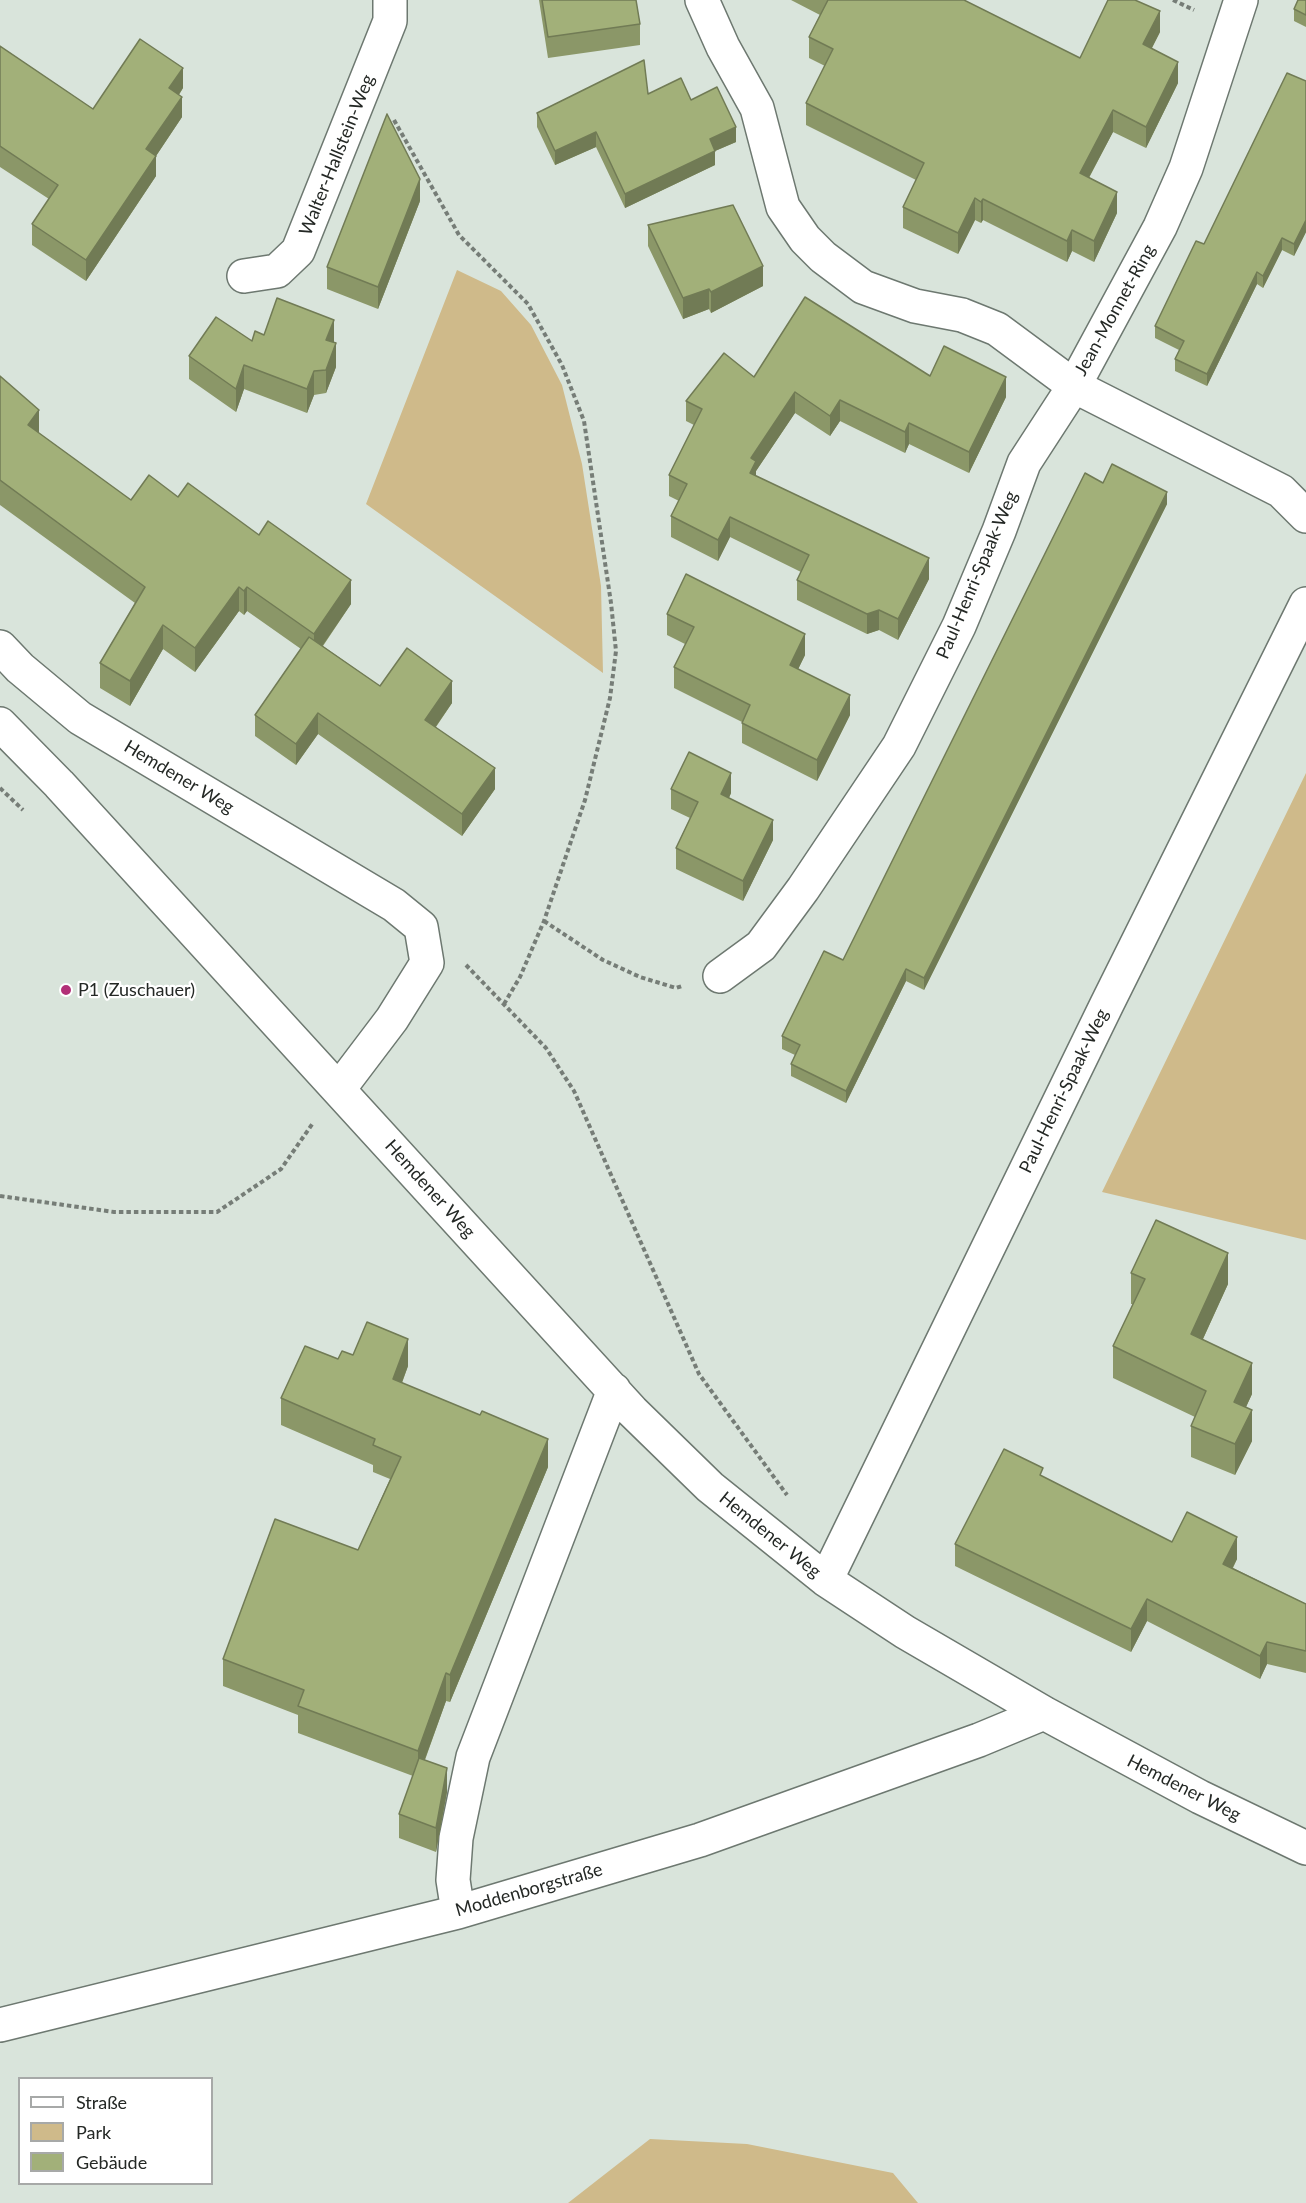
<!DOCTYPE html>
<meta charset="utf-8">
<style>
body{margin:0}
#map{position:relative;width:1306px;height:2203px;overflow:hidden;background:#d9e4db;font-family:Lato,sans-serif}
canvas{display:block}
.legend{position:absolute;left:18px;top:2077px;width:195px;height:108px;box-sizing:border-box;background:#fff;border:2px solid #a7a9a8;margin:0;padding:8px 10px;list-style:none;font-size:18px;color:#242825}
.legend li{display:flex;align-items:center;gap:12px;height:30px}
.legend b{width:30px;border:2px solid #a7a9a8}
</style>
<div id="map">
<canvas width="1306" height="2203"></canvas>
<ul class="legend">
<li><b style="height:8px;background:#fff"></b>Straße</li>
<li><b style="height:16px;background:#cfba8a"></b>Park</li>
<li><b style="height:16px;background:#a2b079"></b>Gebäude</li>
</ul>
</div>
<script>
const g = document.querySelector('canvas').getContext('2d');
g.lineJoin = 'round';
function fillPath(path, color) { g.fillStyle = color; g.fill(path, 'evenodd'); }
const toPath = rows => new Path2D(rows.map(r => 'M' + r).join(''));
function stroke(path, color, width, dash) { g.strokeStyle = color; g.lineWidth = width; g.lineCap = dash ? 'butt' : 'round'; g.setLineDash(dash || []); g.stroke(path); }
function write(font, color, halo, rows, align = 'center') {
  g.font = font + ' Lato,sans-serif'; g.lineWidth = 4.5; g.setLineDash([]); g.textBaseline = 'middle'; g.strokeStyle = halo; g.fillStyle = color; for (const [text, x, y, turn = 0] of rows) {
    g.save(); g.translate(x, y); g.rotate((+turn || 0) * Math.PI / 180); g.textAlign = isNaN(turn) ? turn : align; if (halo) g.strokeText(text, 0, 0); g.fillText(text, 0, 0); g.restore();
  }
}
fillPath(toPath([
 [457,270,501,291,531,325,562,385,582,464,601,586,603,673,366,504],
 [1306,773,1306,1240,1102,1192],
 [650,2139,747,2144,893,2173,918,2203,568,2203]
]), '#cfba8a');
const minor = toPath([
 [702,0,723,47,757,108,783,207,805,239,823,257,863,287,915,306,962,315,997,329,1074,386,1281,491,1306,516],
 [244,276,277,271,298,251,390,21,390,0],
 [0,647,20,668,80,718,394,905,421,927,427,963,392,1019,339,1089],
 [0,724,59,784,632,1411,710,1487,826,1580,905,1632,1044,1713,1200,1797,1306,1848],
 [720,976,761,946,803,889,899,746,959,626,999,531,1024,463,1074,386,1160,227,1186,168,1241,0],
 [826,1580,1107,1004,1306,604],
 [458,1912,453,1880,456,1838,473,1757,614,1390],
 [0,2025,458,1912,700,1840,979,1740,1044,1713]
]);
stroke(minor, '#6d7870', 36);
stroke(toPath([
 [1173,0,1194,10],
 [394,120,459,235,528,304,562,365,584,421,611,603,616,651,610,698,585,800,544,921,520,977,504,1004],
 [0,788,23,810],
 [544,921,603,960,640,977,676,988,682,986],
 [466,965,546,1048,574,1091,699,1374,787,1495],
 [0,1196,114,1212,217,1212,281,1169,313,1123]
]), '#767d77', 4, [4.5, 3]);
stroke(minor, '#fff', 33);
fillPath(toPath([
 [539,0,636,0,640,24,640,45,548,58],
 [791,0,964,0,1080,58,1160,32,1152,48,1178,83,1146,148,1113,132,1089,178,1117,213,1094,262,1072,251,1067,262,983,220,981,223,975,220,958,254,903,228,903,207,916,180,806,125,806,103,825,66,809,58,809,37,820,15],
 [1306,0,1306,27,1294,21,1294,9],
 [0,46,93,109,183,88,179,95,182,117,156,156,156,176,86,281,32,245,32,224,49,199,0,167],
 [1306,81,1306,232,1294,256,1282,250,1263,288,1257,284,1207,386,1175,371,1175,359,1179,350,1155,338,1155,326,1204,244],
 [691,100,736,142,715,151,715,165,625,208,596,147,555,165,537,127,537,113],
 [420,201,378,309,327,289,327,267],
 [648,225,763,286,711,313,709,309,683,319,648,246],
 [264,335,334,343,336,367,326,393,314,395,307,413,244,389,236,412,189,379,189,356,252,341],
 [0,376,39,433,131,500,178,497,351,604,323,646,380,686,452,703,436,727,495,789,462,836,318,734,296,765,255,736,255,715,301,649,247,611,244,615,239,611,195,672,163,649,130,706,100,688,100,663,135,603,0,505],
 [930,376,1006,397,969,473,909,444,905,453,840,421,830,436,795,413,756,471,756,476,929,579,898,640,879,630,867,634,797,600,797,580,801,572,730,537,718,561,671,537,671,516,679,501,669,496,669,475,694,425,686,421,686,401,754,377],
 [1103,483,1167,504,924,990,906,981,846,1103,791,1076,791,1064,795,1055,782,1049,782,1036,843,960],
 [667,614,805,655,798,669,850,715,817,781,742,743,742,722,674,688,674,667,685,644,667,635],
 [671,789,731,793,729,798,773,840,743,901,676,869,676,848,690,818,671,809],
 [1131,1273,1228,1284,1203,1339,1252,1394,1246,1407,1252,1441,1235,1475,1191,1457,1191,1426,1195,1417,1113,1378,1113,1346,1133,1304,1131,1304],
 [353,1355,408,1366,402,1383,548,1467,450,1702,446,1701,425,1760,447,1792,436,1852,399,1838,399,1814,413,1776,298,1733,298,1715,223,1686,223,1659,358,1550,390,1479,373,1472,373,1465,281,1425,281,1398],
 [1043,1477,1172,1542,1237,1559,1233,1568,1306,1604,1306,1673,1267,1664,1260,1679,1147,1621,1131,1652,955,1566,955,1544]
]), '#8b9768');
fillPath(toPath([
 [1160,11,1160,32,1143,65,1143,44],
 [1178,62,1178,83,1146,148,1146,127],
 [183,68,183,88,169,109,169,88],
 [182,97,182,117,156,156,156,176,86,281,86,260,146,149],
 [1113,110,1113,132,1080,194,1080,173],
 [736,127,736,142,715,151,715,165,625,208,625,194,710,139],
 [596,132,596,147,555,165,555,151],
 [420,179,420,201,378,309,378,287],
 [1117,192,1117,213,1094,262,1094,241],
 [975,198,975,220,958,254,958,233],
 [983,199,983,220,981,223,981,202],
 [1306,220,1306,232,1294,256,1294,244],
 [1072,230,1072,251,1067,262,1067,241],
 [1282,238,1282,250,1263,288,1263,276],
 [763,266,763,286,711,313,711,292],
 [1257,272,1257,284,1207,386,1207,374],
 [709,289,709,309,683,319,683,298],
 [334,320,334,344,326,340],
 [336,343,336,367,326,393,326,370],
 [244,365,244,389,236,412,236,389],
 [314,371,314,395,307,413,307,389],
 [1006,377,1006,397,969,473,969,452],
 [795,392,795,413,756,471,756,482,750,494,751,458],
 [840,400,840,421,830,436,830,416],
 [39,410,39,434,28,425],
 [909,423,909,444,905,453,905,432],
 [1167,492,1167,504,924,990,924,978],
 [730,517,730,537,718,561,718,540],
 [929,558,929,579,898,640,898,619],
 [351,580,351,604,314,658,314,634],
 [239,587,239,611,195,672,195,648],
 [247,587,247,611,244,615,244,591],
 [879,610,879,630,867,634,867,614],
 [163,625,163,649,130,706,130,681],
 [805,634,805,655,790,686,790,665],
 [452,681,452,703,425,742,425,720],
 [850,695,850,715,817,781,817,760],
 [318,713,318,734,296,765,296,744],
 [495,768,495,789,462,836,462,814],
 [731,773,731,793,721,815,721,794],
 [773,820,773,840,743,901,743,881],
 [906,969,906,981,846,1103,846,1091],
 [1228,1253,1228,1284,1191,1365,1191,1334],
 [408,1339,408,1366,393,1406,393,1379],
 [1252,1363,1252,1394,1234,1433,1234,1402],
 [1252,1410,1252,1441,1235,1475,1235,1444],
 [548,1439,548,1467,450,1702,450,1675],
 [1237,1537,1237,1559,1223,1586,1223,1564],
 [1147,1599,1147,1621,1131,1652,1131,1629],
 [1267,1642,1267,1664,1260,1679,1260,1656],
 [446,1673,446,1701,418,1778,418,1751],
 [447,1768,447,1792,436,1852,436,1828]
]), '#717b55');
const building = toPath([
 [542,0,636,0,640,24,548,37,542,0],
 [828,0,964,0,1080,58,1108,0,1135,0,1160,11,1143,44,1178,62,1146,127,1113,110,1080,173,1117,192,1094,241,1072,230,1067,241,983,199,981,202,975,198,958,233,903,207,924,163,806,103,833,49,809,37,828,0],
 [1298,0,1306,0,1306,15,1294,9,1298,0],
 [140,39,183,68,169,88,182,97,146,149,156,156,86,260,32,224,58,185,0,146,0,46,93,109,140,39],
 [644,60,648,94,681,78,691,100,717,87,736,127,710,139,715,151,625,194,596,132,555,151,537,113,644,60],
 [1287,73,1306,81,1306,220,1294,244,1282,238,1263,276,1257,272,1207,374,1175,359,1184,341,1155,326,1196,241,1204,244,1287,73],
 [387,114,420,179,378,287,327,267,387,114],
 [733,205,763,266,711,292,709,289,683,298,648,225,733,205],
 [805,297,930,376,944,346,1006,377,969,452,909,423,905,432,840,400,830,416,795,392,751,458,756,461,750,473,929,558,898,619,879,610,867,614,797,580,809,555,730,517,718,540,671,516,687,484,669,475,702,409,686,401,724,353,754,377,805,297],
 [277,298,334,320,326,340,336,343,326,370,314,371,307,389,244,365,236,389,189,356,216,317,252,341,255,331,264,335,277,298],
 [0,376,39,410,28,425,131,500,149,475,178,497,188,483,259,535,268,521,351,580,314,634,247,587,244,591,239,587,195,648,163,625,130,681,100,663,145,587,0,480,0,376],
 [1112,464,1167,492,924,978,906,969,846,1091,791,1064,800,1045,782,1036,824,951,843,960,1085,473,1103,483,1112,464],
 [686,574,805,634,790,665,850,695,817,760,742,723,750,705,674,667,694,627,667,614,686,574],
 [309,637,380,686,407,648,452,681,425,720,495,768,462,814,318,713,296,744,255,715,309,637],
 [689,752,731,773,721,794,773,820,743,881,676,848,698,802,671,789,689,752],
 [1156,1220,1228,1253,1191,1334,1252,1363,1234,1402,1252,1410,1235,1444,1191,1426,1206,1391,1113,1346,1145,1279,1131,1273,1156,1220],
 [367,1322,408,1339,393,1379,480,1415,482,1411,548,1439,450,1675,446,1673,418,1751,298,1706,304,1690,223,1659,275,1519,358,1550,401,1457,373,1445,375,1439,281,1398,305,1346,338,1359,342,1351,353,1355,367,1322],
 [1004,1449,1043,1468,1040,1475,1172,1542,1187,1512,1237,1537,1223,1564,1306,1604,1306,1651,1267,1642,1260,1656,1147,1599,1131,1629,955,1544,1004,1449],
 [419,1758,447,1768,436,1828,399,1814,419,1758]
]);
fillPath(building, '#a2b079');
stroke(building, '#717b55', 1.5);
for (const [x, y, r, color] of [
 [66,990,6,"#b22f77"]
]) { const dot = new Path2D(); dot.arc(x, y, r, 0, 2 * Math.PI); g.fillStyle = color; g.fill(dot); stroke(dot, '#fff', 2); }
write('18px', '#242825', '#fff', [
 ["Walter-Hallstein-Weg",337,155,-68],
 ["Jean-Monnet-Ring",1115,310,-61],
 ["Paul-Henri-Spaak-Weg",977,575,-67],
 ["Hemdener Weg",179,777,31],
 ["Paul-Henri-Spaak-Weg",1064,1091,-64],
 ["Hemdener Weg",430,1189,48],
 ["Hemdener Weg",770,1535,39],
 ["Hemdener Weg",1184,1788,27],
 ["Moddenborgstraße",529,1890,-16]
]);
write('18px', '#242825', '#fff', [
 ["P1 (Zuschauer)",78,990]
], 'left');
</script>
